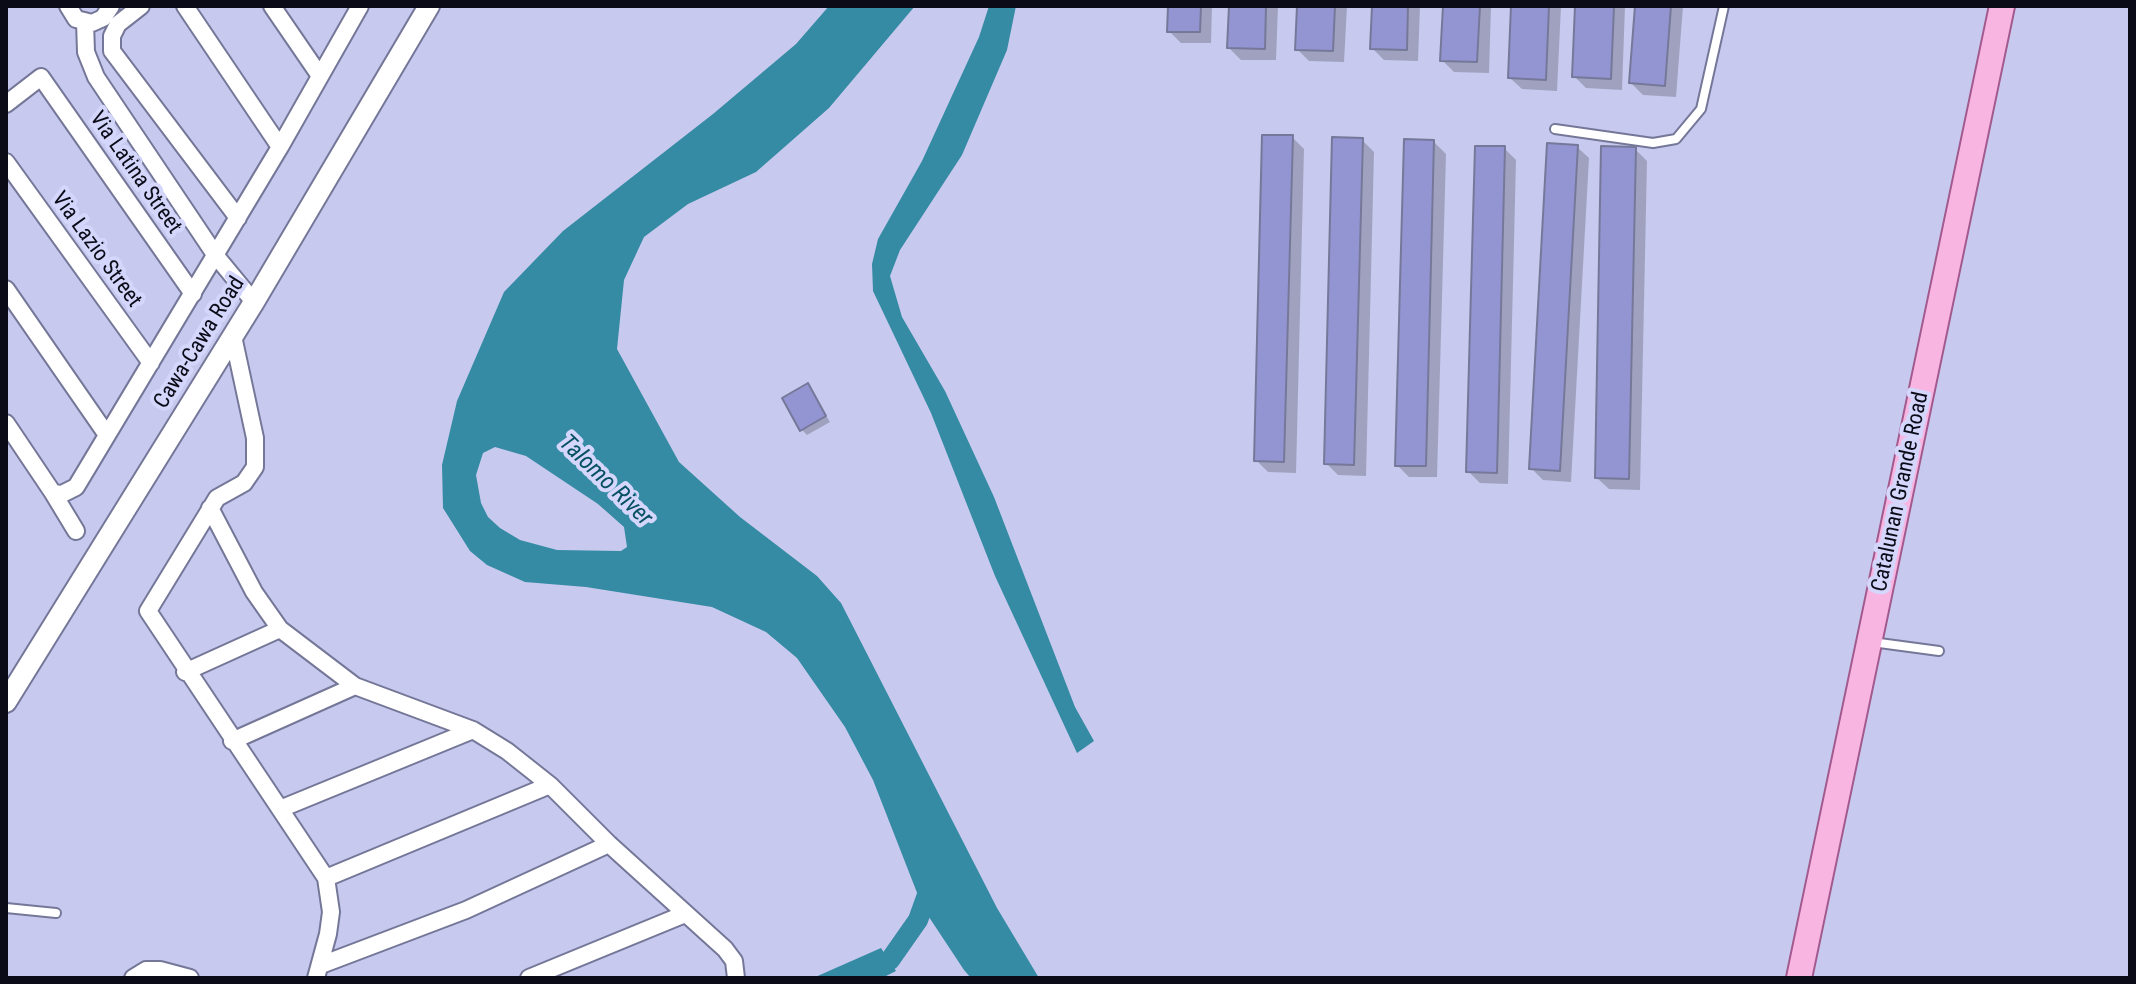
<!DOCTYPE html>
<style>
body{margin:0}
#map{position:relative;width:2136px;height:984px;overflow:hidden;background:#c7caee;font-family:"Roboto Condensed",sans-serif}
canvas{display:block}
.frame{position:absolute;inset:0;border:8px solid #0a0b17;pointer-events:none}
</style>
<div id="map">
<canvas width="2136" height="984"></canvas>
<div class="frame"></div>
</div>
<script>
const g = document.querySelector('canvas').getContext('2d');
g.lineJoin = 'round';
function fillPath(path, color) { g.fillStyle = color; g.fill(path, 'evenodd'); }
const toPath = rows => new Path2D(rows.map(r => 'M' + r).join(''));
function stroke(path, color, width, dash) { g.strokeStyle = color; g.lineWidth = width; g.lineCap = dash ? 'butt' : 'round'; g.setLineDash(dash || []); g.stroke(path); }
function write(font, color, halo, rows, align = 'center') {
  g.font = font + ' "Roboto Condensed",sans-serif'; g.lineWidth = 8; g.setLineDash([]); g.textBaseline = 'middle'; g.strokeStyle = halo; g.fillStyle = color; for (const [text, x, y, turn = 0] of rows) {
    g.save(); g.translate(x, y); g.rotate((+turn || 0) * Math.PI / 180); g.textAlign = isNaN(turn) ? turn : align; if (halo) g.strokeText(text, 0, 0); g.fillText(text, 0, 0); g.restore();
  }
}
fillPath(toPath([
 [829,6,915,6,829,108,756,172,688,204,644,237,624,280,617,349,679,462,740,517,817,576,841,603,997,908,1039,978,971,978,964,970,923,908,873,780,845,727,797,658,766,632,712,607,586,587,525,582,487,565,470,551,443,508,442,465,457,401,504,292,563,231,713,114,796,44],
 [495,447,526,456,598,504,624,527,627,547,621,551,557,550,520,540,500,528,488,517,481,503,476,475,483,453],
 [989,6,1016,6,1007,50,962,155,900,250,890,276,902,317,945,391,994,497,1075,707,1094,741,1077,753,995,576,931,413,873,291,872,264,878,239,922,161,979,37],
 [881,948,896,971,882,978,813,978]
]), '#358aa4');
fillPath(toPath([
 [1170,6,1212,6,1211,43,1181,43,1169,31],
 [1230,6,1278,6,1276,60,1241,60,1229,48],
 [1299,6,1347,6,1344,62,1309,61,1297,49],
 [1374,6,1420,6,1418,61,1384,60,1372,48],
 [1445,6,1491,6,1489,73,1454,72,1442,60],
 [1514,6,1561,6,1557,91,1522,89,1510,78],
 [1577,6,1625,6,1622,90,1586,88,1574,76],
 [1637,6,1683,6,1676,97,1643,95,1631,83],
 [1292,137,1304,149,1296,473,1268,472,1256,460],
 [1362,140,1374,152,1366,476,1338,475,1326,463],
 [1434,142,1446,154,1437,477,1409,477,1397,465],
 [1577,147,1589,158,1571,482,1543,480,1531,468],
 [1504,148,1516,160,1508,484,1480,483,1468,471],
 [1635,149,1647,161,1640,490,1609,489,1597,478],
 [807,386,830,422,807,435,802,430]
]), '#0003');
stroke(toPath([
 [846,978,890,960,918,920,931,884]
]), '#358aa4', 20);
const building = toPath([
 [1168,6,1201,6,1200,32,1167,32,1168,6],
 [1229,6,1266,6,1265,49,1227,48,1229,6],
 [1297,6,1335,6,1333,51,1295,50,1297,6],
 [1372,6,1408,6,1407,50,1370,49,1372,6],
 [1443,6,1480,6,1477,62,1440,61,1443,6],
 [1511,6,1549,6,1546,80,1508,78,1511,6],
 [1575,6,1614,6,1611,79,1572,77,1575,6],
 [1635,6,1671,6,1665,86,1629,83,1635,6],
 [1262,135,1293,135,1284,462,1254,461,1262,135],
 [1332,137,1363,138,1354,465,1324,464,1332,137],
 [1404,139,1434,140,1426,466,1395,466,1404,139],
 [1547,143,1578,145,1560,471,1529,469,1547,143],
 [1475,146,1505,146,1497,473,1466,472,1475,146],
 [1601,146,1636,147,1629,479,1595,478,1601,146],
 [808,383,826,416,800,431,782,398,808,383]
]);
fillPath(building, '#9395d2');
stroke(building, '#767899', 2);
const service = toPath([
 [1555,129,1653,143,1676,139,1701,109,1724,6],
 [1872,642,1939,651],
 [6,908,56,913]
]);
const minor = toPath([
 [68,6,76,19,92,23,103,18,111,6],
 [141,6,118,24,112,36,112,51,238,218],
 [185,6,280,147],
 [272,6,320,76],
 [85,22,86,52,96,77,216,256,254,302],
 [6,104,41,77,193,294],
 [6,162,151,363],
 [6,289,107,435],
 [233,336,255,438,255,467,244,483,217,498,148,611,326,878,331,912,328,934,316,978],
 [6,423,53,493,62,494,76,487,280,147,360,6],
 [53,493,76,531],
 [210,508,254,592,280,629,355,686,473,730,507,751,550,785,609,844,725,949,734,961,736,978],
 [185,672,280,629],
 [232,741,355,686],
 [280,809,473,730],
 [326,878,550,785],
 [321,965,466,910,609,844],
 [133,978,146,970,160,970,190,978],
 [529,978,685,914]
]);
const tertiary = toPath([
 [6,702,254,302,429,6]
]);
const primary = toPath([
 [1799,978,2002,6]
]);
stroke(service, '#757798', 12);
stroke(minor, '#757798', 20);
stroke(tertiary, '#757798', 24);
stroke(primary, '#a2598d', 28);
stroke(service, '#fff', 8);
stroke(minor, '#fff', 16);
stroke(tertiary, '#fff', 20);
stroke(primary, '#f8b5e1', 24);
write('22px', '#0a0b17', '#d4d7fb', [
 ["Via Latina Street",135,173,55],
 ["Via Lazio Street",96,250,54],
 ["Cawa-Cawa Road",200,343,-58],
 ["Catalunan Grande Road",1901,492,-78]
]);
write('italic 24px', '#075064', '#d4d7fb', [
 ["Talomo River",605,481,44]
]);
</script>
